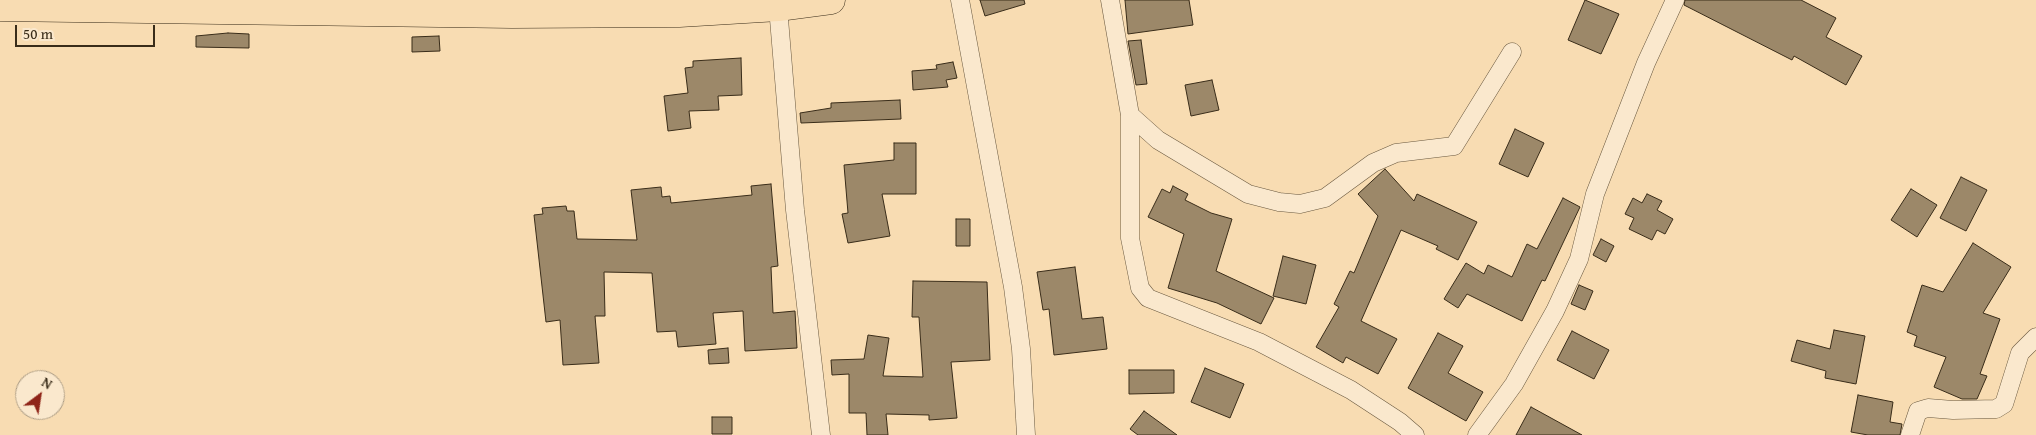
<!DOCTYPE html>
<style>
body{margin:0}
#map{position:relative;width:2036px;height:435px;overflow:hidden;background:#f8dcb2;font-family:"Gentium Book Plus",serif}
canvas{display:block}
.north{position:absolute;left:15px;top:370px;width:50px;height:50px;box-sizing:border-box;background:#fae8cd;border:1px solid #ad9d85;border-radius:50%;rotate:31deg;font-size:14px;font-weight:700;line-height:20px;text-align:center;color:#392c19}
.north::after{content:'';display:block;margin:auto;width:18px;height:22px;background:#8f2418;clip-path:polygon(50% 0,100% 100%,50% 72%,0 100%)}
.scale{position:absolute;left:15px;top:25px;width:140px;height:22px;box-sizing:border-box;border:2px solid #392c19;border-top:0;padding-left:6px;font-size:15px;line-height:18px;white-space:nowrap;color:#392c19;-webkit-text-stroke:4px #fae8cd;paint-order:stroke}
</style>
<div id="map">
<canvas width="2036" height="435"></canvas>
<div class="north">N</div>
<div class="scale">50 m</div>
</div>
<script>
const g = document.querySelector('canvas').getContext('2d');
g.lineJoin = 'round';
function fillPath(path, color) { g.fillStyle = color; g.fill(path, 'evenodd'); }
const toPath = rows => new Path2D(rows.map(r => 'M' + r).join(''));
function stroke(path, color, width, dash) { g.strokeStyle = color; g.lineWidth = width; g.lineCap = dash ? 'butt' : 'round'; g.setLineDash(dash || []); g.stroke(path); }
const building = toPath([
 [980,0,1024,0,1025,4,985,16,980,0],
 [1125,0,1189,0,1193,25,1128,34,1125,0],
 [1585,0,1619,14,1601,54,1568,40,1585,0],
 [1685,0,1801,0,1836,18,1826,37,1862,56,1846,85,1794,56,1792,60,1684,5,1685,0],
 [228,33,249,34,249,48,196,47,196,36,228,33],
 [439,36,440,51,412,52,412,37,439,36],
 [1141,40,1147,84,1136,85,1128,41,1141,40],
 [741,58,742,95,718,96,719,110,689,111,691,128,668,131,664,96,688,93,685,68,693,67,693,61,741,58],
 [953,62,957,78,946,80,948,87,913,90,912,71,937,69,936,65,953,62],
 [1212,80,1219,110,1191,116,1185,85,1212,80],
 [900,100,901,119,801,123,800,113,831,108,831,103,900,100],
 [1515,129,1544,143,1528,177,1499,164,1515,129],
 [894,143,916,143,916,194,882,194,890,236,848,243,842,214,848,213,844,165,894,160,894,143],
 [1385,169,1414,201,1417,194,1477,222,1458,260,1436,249,1438,246,1401,230,1361,321,1397,339,1378,374,1346,357,1343,363,1316,347,1339,307,1334,304,1350,271,1354,273,1378,216,1358,194,1385,169],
 [1961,177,1987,190,1966,231,1940,218,1961,177],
 [771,184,778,266,771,267,773,313,795,311,797,348,745,351,743,311,713,313,716,344,678,347,676,331,657,332,652,273,604,272,605,316,595,316,599,363,563,365,560,320,546,322,534,215,543,214,542,208,566,206,567,211,574,211,577,239,637,240,631,190,661,187,662,197,670,196,671,203,752,195,751,186,771,184],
 [1173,186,1188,194,1185,200,1211,213,1232,219,1216,271,1274,298,1261,324,1217,303,1168,288,1184,234,1148,217,1162,189,1170,193,1173,186],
 [1911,189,1937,205,1917,237,1891,220,1911,189],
 [1647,194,1662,201,1657,210,1673,219,1665,234,1657,230,1652,240,1629,229,1634,218,1625,214,1633,198,1642,203,1647,194],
 [1563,198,1580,207,1545,281,1542,280,1522,321,1467,294,1458,308,1444,299,1466,263,1484,274,1488,265,1512,277,1527,244,1537,249,1563,198],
 [956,219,970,219,970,246,956,246,956,219],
 [1601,239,1614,246,1606,262,1593,255,1601,239],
 [1973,243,2011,267,1983,313,2000,319,1980,374,1987,376,1977,399,1962,399,1934,387,1946,357,1914,346,1917,336,1907,332,1922,285,1943,292,1973,243],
 [1283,256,1316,265,1306,304,1273,296,1283,256],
 [1075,267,1082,319,1103,317,1107,349,1054,355,1049,309,1043,310,1037,272,1075,267],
 [913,281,987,282,990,360,951,362,957,418,929,420,929,415,886,414,888,435,867,435,866,413,849,413,849,374,832,375,831,360,864,359,868,335,889,338,883,376,923,377,919,317,912,317,913,281],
 [1579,285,1593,291,1585,310,1571,304,1579,285],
 [1834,330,1865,336,1856,384,1825,378,1826,371,1791,361,1797,340,1830,349,1834,330],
 [1572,331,1609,350,1594,379,1557,360,1572,331],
 [1438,333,1463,346,1448,373,1483,392,1466,421,1408,388,1438,333],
 [728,348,729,363,709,364,708,350,728,348],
 [1205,368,1244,384,1230,418,1191,402,1205,368],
 [1129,370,1174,370,1174,393,1129,394,1129,370],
 [1858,395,1893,402,1890,422,1902,424,1900,435,1868,435,1851,432,1858,395],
 [1531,407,1582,435,1516,435,1531,407],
 [1144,411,1177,435,1138,435,1130,429,1144,411],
 [712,417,732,417,732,434,712,434,712,417]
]);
fillPath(building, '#9c8869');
stroke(building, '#392c19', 1);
const minor = toPath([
 [960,0,1013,287,1021,349,1026,435],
 [1110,0,1130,115,1130,238,1140,288,1148,298,1259,342,1351,390,1400,422,1415,435],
 [778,7,795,210,821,435],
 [1130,115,1158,140,1248,194,1279,202,1300,204,1325,198,1373,163,1396,153,1454,146,1512,52],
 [1477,435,1514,384,1555,311,1579,259,1595,194,1646,63,1675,0],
 [1910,435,1918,411,1928,408,1953,410,1996,409,2004,404,2020,353,2036,337]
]);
const primary = toPath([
 [0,7,512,14,679,13,778,7,831,0]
]);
stroke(minor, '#69583f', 19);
stroke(primary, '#392c19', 29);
stroke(minor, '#fae8cd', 18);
stroke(primary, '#f8dcb2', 28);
</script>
